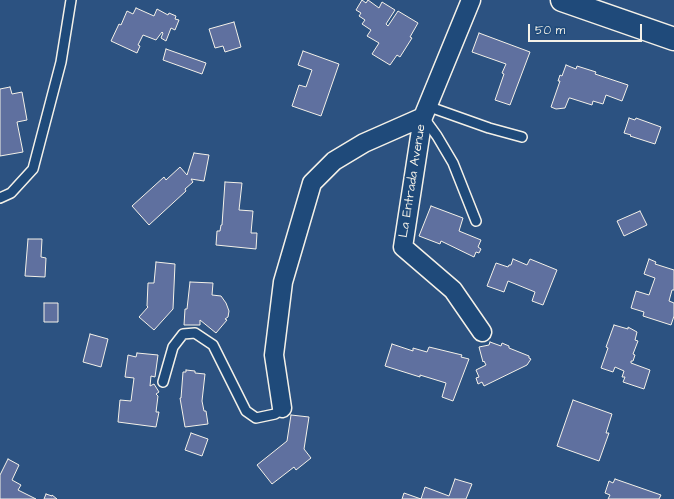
<!DOCTYPE html>
<style>
body{margin:0}
#map{position:relative;width:674px;height:499px;overflow:hidden;background:#2c5281;font-family:"Architects Daughter",sans-serif}
canvas{display:block}
.scale{position:absolute;left:528px;top:24px;width:114px;height:18px;box-sizing:border-box;border:2px solid #f4f1e8;border-top:0;padding-left:5px;font-size:12px;line-height:14px;white-space:nowrap;color:#f4f1e8;-webkit-text-stroke:3px #1f4a7a;paint-order:stroke}
</style>
<div id="map">
<canvas width="674" height="499"></canvas>
<div class="scale">50 m</div>
</div>
<script>
const g = document.querySelector('canvas').getContext('2d');
g.lineJoin = 'round';
function fillPath(path, color) { g.fillStyle = color; g.fill(path, 'evenodd'); }
const toPath = rows => new Path2D(rows.map(r => 'M' + r).join(''));
function stroke(path, color, width, dash) { g.strokeStyle = color; g.lineWidth = width; g.lineCap = dash ? 'butt' : 'round'; g.setLineDash(dash || []); g.stroke(path); }
function write(font, color, halo, rows, align = 'center') {
  g.font = font + ' "Architects Daughter",sans-serif'; g.lineWidth = 3; g.setLineDash([]); g.textBaseline = 'middle'; g.strokeStyle = halo; g.fillStyle = color; for (const [text, x, y, turn = 0] of rows) {
    g.save(); g.translate(x, y); g.rotate((+turn || 0) * Math.PI / 180); g.textAlign = isNaN(turn) ? turn : align; if (halo) g.strokeText(text, 0, 0); g.fillText(text, 0, 0); g.restore();
  }
}
const building = toPath([
 [362,0,366,3,368,0,379,8,382,2,395,10,386,24,388,26,398,11,418,23,410,37,412,38,400,57,397,55,390,65,372,54,379,43,367,36,371,30,362,24,365,20,359,16,361,13,356,10,362,0],
 [136,8,154,16,157,9,168,15,169,13,176,16,175,19,179,20,175,30,171,28,166,41,161,38,163,33,162,32,156,40,143,35,138,45,140,46,137,53,111,41,119,24,121,25,127,11,133,14,136,8],
 [234,22,241,47,225,52,223,46,215,48,209,29,234,22],
 [479,33,530,52,510,105,495,100,504,74,502,73,506,64,472,52,479,33],
 [166,49,206,63,202,74,163,60,166,49],
 [303,51,339,64,321,116,292,106,299,85,306,87,312,70,298,65,303,51],
 [566,65,576,69,577,66,596,72,595,74,628,85,622,101,606,95,603,104,593,101,592,105,570,98,569,98,565,108,556,109,551,107,560,81,558,81,560,75,562,76,566,65],
 [10,87,12,94,22,92,27,120,17,122,23,152,0,156,0,89,10,87],
 [629,118,635,120,636,118,661,127,655,144,630,136,631,135,624,133,629,118],
 [194,153,209,155,204,181,191,179,193,182,185,189,186,191,149,225,132,206,164,177,166,180,180,167,187,175,194,153],
 [225,182,242,183,239,210,253,211,251,233,257,233,256,249,216,245,217,231,220,231,221,225,222,225,225,182],
 [431,206,463,218,459,231,481,240,478,247,481,249,479,253,476,252,474,257,441,241,440,244,419,236,431,206],
 [640,211,647,225,624,236,617,221,640,211],
 [28,239,42,239,41,257,46,258,45,277,25,276,28,239],
 [513,259,527,265,530,259,557,270,543,305,532,301,535,292,508,281,504,292,487,286,496,263,508,267,509,265,511,265,513,259],
 [649,259,656,262,655,264,674,270,674,290,672,290,669,301,674,303,674,316,671,325,643,316,644,312,631,308,636,291,649,295,655,278,644,274,649,259],
 [156,262,175,264,173,309,154,330,139,317,148,307,147,306,148,283,154,283,156,262],
 [190,282,213,283,212,295,221,296,226,303,229,311,228,317,225,319,227,320,216,333,200,320,200,325,184,325,185,309,187,309,190,282],
 [44,303,58,303,58,322,44,322,44,303],
 [614,325,628,329,628,327,637,332,635,340,638,341,633,354,635,355,633,361,631,361,631,363,650,370,644,389,623,382,625,377,622,377,624,371,615,367,613,372,601,368,608,348,606,347,614,325],
 [90,334,108,339,101,367,83,362,90,334],
 [490,342,501,346,502,343,509,346,509,348,529,356,529,358,531,359,527,365,484,386,482,382,478,384,476,378,479,377,476,370,486,365,484,361,483,362,479,347,489,345,490,342],
 [392,344,413,351,413,348,427,352,429,347,462,355,461,357,469,359,453,401,442,397,446,383,420,375,420,377,385,366,392,344],
 [137,353,158,355,155,377,151,376,150,386,154,384,159,392,156,394,158,396,156,412,159,412,156,427,118,422,120,400,131,401,134,378,125,377,128,355,136,357,137,353],
 [186,370,195,371,195,373,205,374,202,401,204,411,206,411,208,424,185,427,180,398,181,398,183,372,186,372,186,370],
 [573,400,612,414,606,433,609,433,599,461,557,446,573,400],
 [291,415,309,417,304,449,311,458,296,470,294,467,272,484,257,465,287,441,291,415],
 [191,433,208,439,202,456,185,450,191,433],
 [8,459,19,465,12,480,21,485,18,490,36,499,0,499,0,475,8,459],
 [455,479,472,484,466,499,402,499,404,493,421,499,425,487,449,496,455,479],
 [615,479,661,495,659,499,608,499,610,495,605,493,609,481,613,483,615,479],
 [46,494,52,496,52,495,57,499,44,499,46,494]
]);
fillPath(building, '#5f709f');
stroke(building, '#f4f1e8', 1);
const service = toPath([
 [427,106,489,128,522,137],
 [424,118,437,136,453,163,476,221],
 [0,198,11,193,33,169,61,62,71,0],
 [163,382,173,347,183,334,195,333,213,345,246,411,256,418,275,414,282,408]
]);
const minor = toPath([
 [423,117,403,247,453,290,482,332],
 [282,408,274,355,283,282,312,183,334,161,364,143,423,117,471,0]
]);
const tertiary = toPath([
 [562,0,674,39]
]);
stroke(service, '#f4f1e8', 12);
stroke(minor, '#f4f1e8', 21);
stroke(tertiary, '#f4f1e8', 25);
stroke(service, '#1f4a7a', 9);
stroke(minor, '#1f4a7a', 18);
stroke(tertiary, '#1f4a7a', 22);
write('13px', '#f4f1e8', '#1f4a7a', [
 ["La Entrada Avenue",413,181,-81]
]);
</script>
